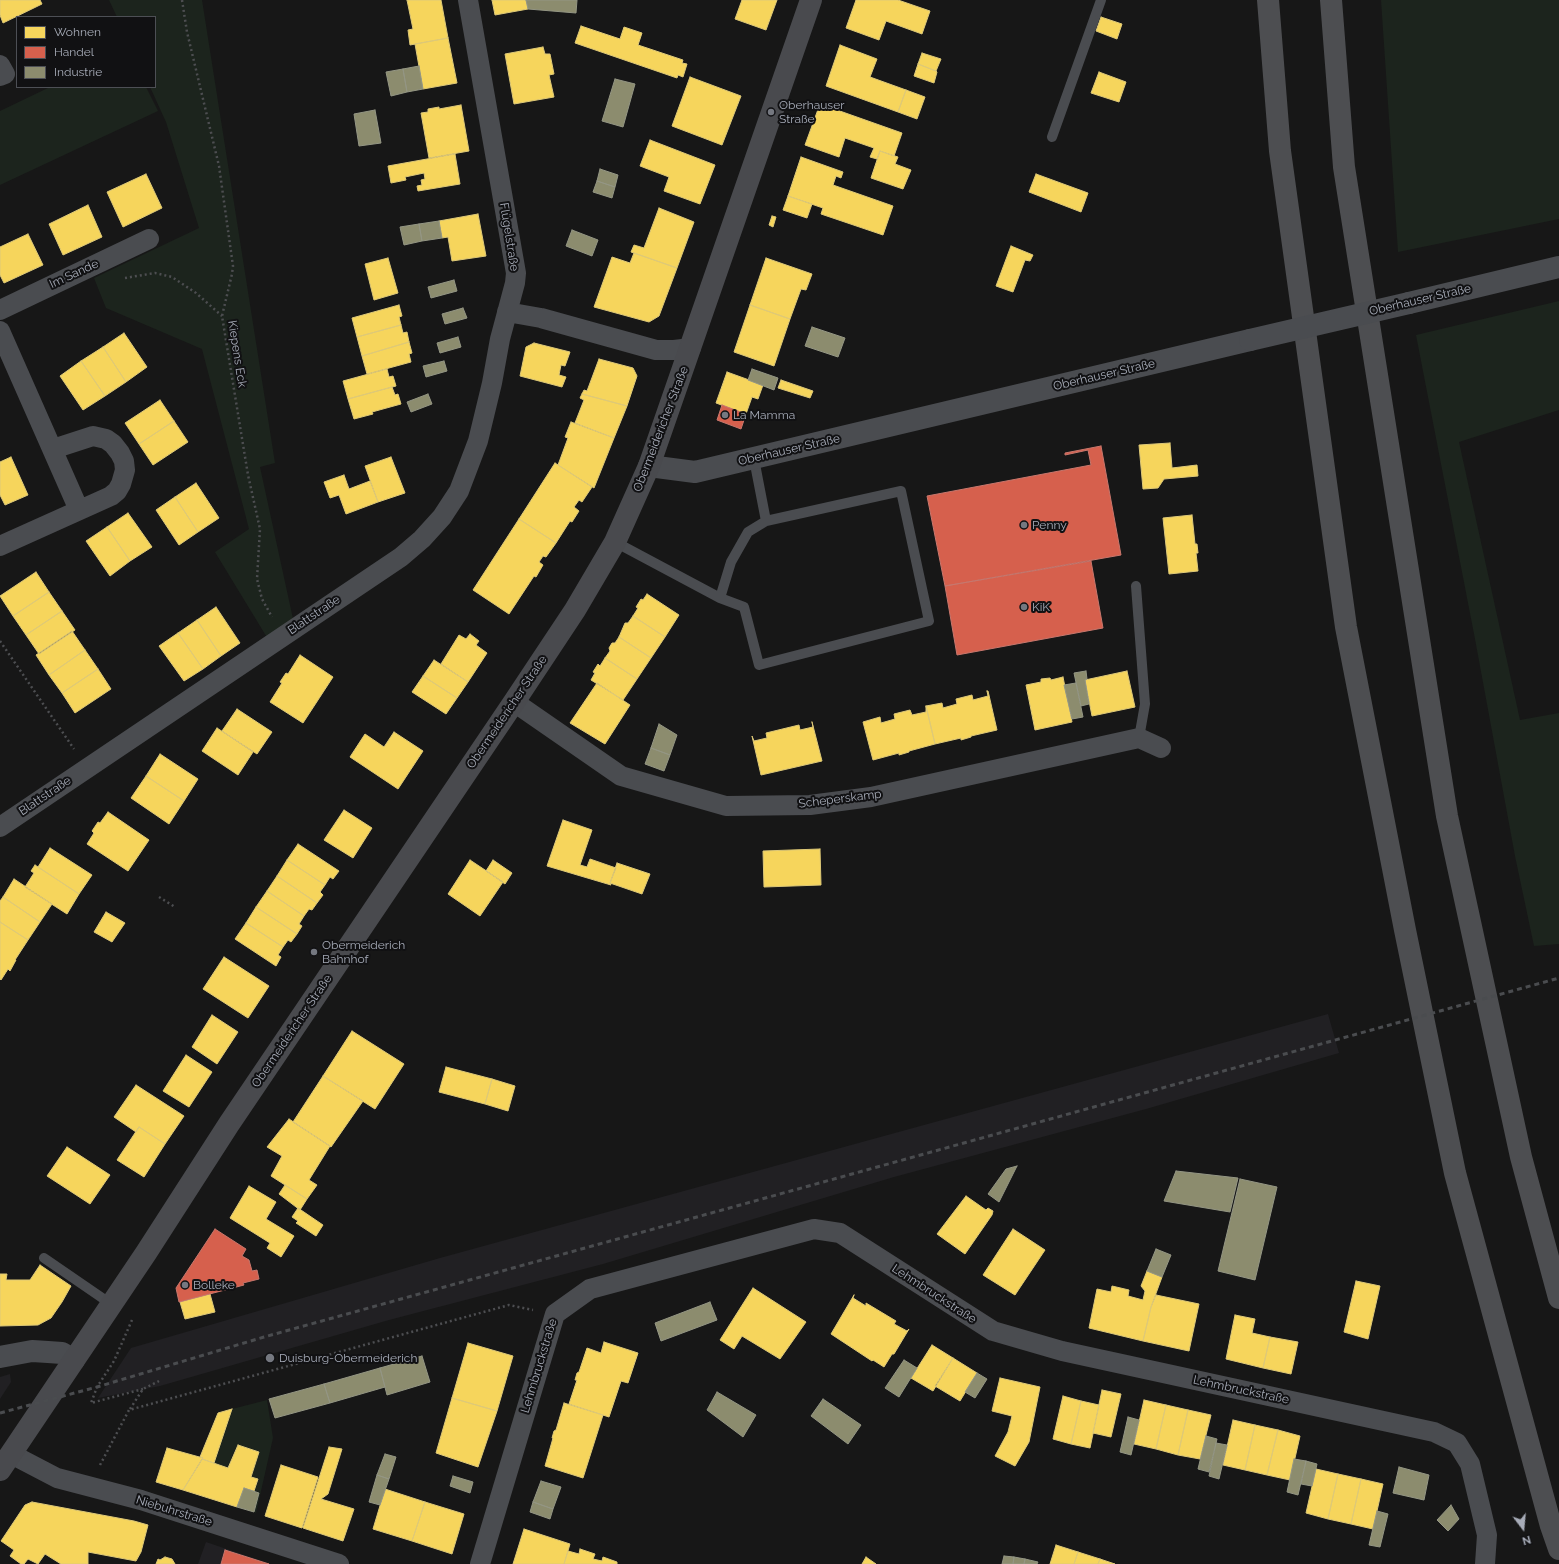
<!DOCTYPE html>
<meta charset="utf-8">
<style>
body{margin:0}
#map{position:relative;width:1559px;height:1564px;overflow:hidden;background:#171717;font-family:Raleway,sans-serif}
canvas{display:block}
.legend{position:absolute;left:16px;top:16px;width:140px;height:72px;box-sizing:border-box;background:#111113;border:1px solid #4d4f55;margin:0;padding:5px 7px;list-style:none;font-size:12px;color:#a7acb8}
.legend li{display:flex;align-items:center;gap:8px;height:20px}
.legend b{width:20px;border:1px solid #4d4f55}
.north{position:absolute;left:1503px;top:1508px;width:40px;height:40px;-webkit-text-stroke:3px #111113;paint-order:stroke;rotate:164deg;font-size:11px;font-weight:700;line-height:16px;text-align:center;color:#a7acb8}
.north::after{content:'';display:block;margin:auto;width:14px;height:18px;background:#a7acb8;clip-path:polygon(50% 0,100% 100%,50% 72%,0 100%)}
</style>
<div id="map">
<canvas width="1559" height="1564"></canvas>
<ul class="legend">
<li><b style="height:11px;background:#f6d55c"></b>Wohnen</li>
<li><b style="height:11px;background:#d6604d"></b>Handel</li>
<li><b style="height:11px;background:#8c8c6e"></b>Industrie</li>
</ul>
<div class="north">N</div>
</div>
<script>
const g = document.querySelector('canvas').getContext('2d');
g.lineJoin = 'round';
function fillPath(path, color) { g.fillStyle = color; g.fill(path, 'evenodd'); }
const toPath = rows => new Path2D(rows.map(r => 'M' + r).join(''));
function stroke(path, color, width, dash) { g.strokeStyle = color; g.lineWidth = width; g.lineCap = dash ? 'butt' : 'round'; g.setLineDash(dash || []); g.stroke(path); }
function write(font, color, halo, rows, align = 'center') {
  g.font = font + ' Raleway,sans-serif'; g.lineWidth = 4; g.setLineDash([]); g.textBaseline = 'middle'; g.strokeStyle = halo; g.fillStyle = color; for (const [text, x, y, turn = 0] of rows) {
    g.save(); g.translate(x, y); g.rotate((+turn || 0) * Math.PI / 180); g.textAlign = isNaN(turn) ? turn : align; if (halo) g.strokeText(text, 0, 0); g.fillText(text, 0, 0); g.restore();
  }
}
fillPath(toPath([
 [1328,1014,1339,1053,1146,1109,894,1177,603,1264,389,1320,160,1386,98,1398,131,1348,440,1258],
 [10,1374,11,1382,0,1399,0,1377],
 [206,1542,271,1564,198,1564]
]), '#212023');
fillPath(toPath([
 [109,0,202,0,275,463,260,467,295,628,271,644,215,552,249,529,202,349,106,308,94,278,199,228,166,122,150,87,155,87,155,17,117,17],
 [1381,0,1559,0,1559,219,1398,252],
 [50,87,146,87,158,111,0,185,0,111],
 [1559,301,1559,410,1459,442,1520,720,1559,713,1559,944,1534,946,1515,856,1475,639,1416,335],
 [267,1400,273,1438,256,1513,254,1512,259,1493,254,1491,258,1479,251,1477,259,1452,238,1445,233,1453,228,1468,214,1463,232,1409]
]), '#1c241d');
const homes = toPath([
 [0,0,40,0,42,4,3,23,0,15,0,0],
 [407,0,441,0,448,38,410,45,408,30,413,29,407,0],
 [492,0,526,0,528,9,495,15,492,0],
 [742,0,777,0,766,30,735,19,742,0],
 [856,0,898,0,930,11,922,34,886,21,879,40,846,28,856,0],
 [1101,17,1122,24,1117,39,1096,31,1101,17],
 [581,26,620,39,624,27,642,33,638,45,683,60,682,63,687,64,683,77,678,75,677,78,575,43,581,26],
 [448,38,457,83,423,89,415,44,448,38],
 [840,45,877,59,870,77,906,90,898,112,826,86,840,45],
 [543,47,545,54,550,54,554,74,549,75,554,97,514,104,505,54,543,47],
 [922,53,941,59,936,71,918,64,922,53],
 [918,64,936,71,937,72,934,83,914,76,918,64],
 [1099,72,1126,82,1119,102,1091,93,1099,72],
 [690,77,741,96,722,145,672,126,690,77],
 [906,90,925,97,917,119,898,112,906,90],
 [820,104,902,133,894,156,880,151,877,159,870,157,874,148,845,138,839,157,805,145,820,104],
 [461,105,469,151,429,158,421,113,428,112,428,109,439,107,439,109,461,105],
 [650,140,715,165,700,204,664,191,669,177,640,166,650,140],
 [880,151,898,157,895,164,911,170,903,189,871,178,880,151],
 [455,154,460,184,418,191,417,186,422,185,421,180,425,179,424,173,405,177,406,180,391,183,388,166,455,154],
 [801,157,843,172,841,178,836,176,833,185,893,206,883,235,821,214,823,208,788,196,801,157],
 [146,174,162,208,123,227,107,192,146,174],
 [1036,174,1088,193,1081,212,1029,192,1036,174],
 [788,196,812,204,807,218,783,210,788,196],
 [88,205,102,237,63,255,49,224,88,205],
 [659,208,694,222,677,268,631,252,634,245,644,248,659,208],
 [478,214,486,256,452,261,448,237,442,238,439,221,478,214],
 [772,216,776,217,773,227,769,225,772,216],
 [28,234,43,265,4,283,0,275,0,247,28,234],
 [1011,246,1033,255,1030,261,1025,260,1013,292,996,286,1011,246],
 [634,253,677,268,659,316,649,322,594,307,612,257,630,263,634,253],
 [388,258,398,293,374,300,365,264,388,258],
 [766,258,812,274,806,290,801,289,790,319,750,305,766,258],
 [399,305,402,316,399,317,401,325,357,337,352,318,399,305],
 [750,305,790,319,774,366,734,352,750,305],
 [401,325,403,333,407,332,409,342,362,356,357,337,401,325],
 [124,333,147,367,126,382,103,347,124,333],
 [409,342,412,353,409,354,411,362,367,374,362,356,409,342],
 [534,343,570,352,565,366,561,365,559,375,566,377,562,387,520,376,526,347,534,343],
 [103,347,126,382,105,396,81,361,103,347],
 [599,359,633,368,637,376,627,406,582,394,584,390,587,391,599,359],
 [81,361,105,396,83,410,60,376,81,361],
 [387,369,389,377,393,376,396,386,348,399,343,381,387,369],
 [727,372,763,385,758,399,752,397,746,414,716,403,727,372],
 [781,380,813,391,810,398,778,388,781,380],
 [392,387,395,395,398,394,401,404,372,412,373,414,354,419,348,399,392,387],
 [582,394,627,406,614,438,575,423,584,400,580,398,582,394],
 [160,400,174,421,139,444,125,423,160,400],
 [174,421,188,442,153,465,139,444,174,421],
 [571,422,614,438,594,488,558,465,568,438,565,437,571,422],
 [1170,443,1172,468,1197,465,1198,476,1164,479,1158,488,1143,489,1139,445,1170,443],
 [11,457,28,495,5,505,0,495,0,462,11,457],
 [391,457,405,493,378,502,365,466,391,457],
 [555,463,592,487,582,502,579,500,574,507,579,511,572,522,570,521,556,543,519,519,555,463],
 [344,475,349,489,370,481,378,502,346,514,339,495,330,498,324,482,344,475],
 [196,483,219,518,198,532,175,497,196,483],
 [175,497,198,532,179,545,156,510,175,497],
 [128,513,152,547,130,561,107,527,128,513],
 [1192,515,1195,544,1197,544,1198,553,1196,553,1198,571,1169,574,1163,518,1192,515],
 [519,519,556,543,546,557,543,556,539,562,543,565,536,577,534,576,509,614,473,590,519,519],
 [107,527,130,561,110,576,86,541,107,527],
 [36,572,49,592,13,616,0,596,36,572],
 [49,592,62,611,26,635,13,616,49,592],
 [647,594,679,615,665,637,633,616,638,608,636,607,641,599,643,600,647,594],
 [216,607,240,643,221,656,197,620,216,607],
 [62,611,75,630,39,654,26,635,62,611],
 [633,616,665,637,651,658,619,637,625,623,628,623,633,616],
 [197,620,221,656,203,669,178,633,197,620],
 [72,631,85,650,49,675,36,655,72,631],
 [178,633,203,669,184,681,159,646,178,633],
 [470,634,479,641,476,645,487,653,468,682,441,664,459,635,466,639,470,634],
 [619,637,651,658,637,679,605,658,610,651,609,648,612,643,615,643,619,637],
 [85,650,98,669,62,693,49,675,85,650],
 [300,655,333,677,303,723,270,702,282,683,280,682,286,673,288,674,300,655],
 [605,658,637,679,623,700,591,680,595,673,593,672,598,664,600,666,605,658],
 [434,660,468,682,457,698,423,676,434,660],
 [98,669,111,689,75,713,62,693,98,669],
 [1127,671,1135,707,1092,716,1085,680,1127,671],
 [423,676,457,698,446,714,412,692,423,676],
 [1063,677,1072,722,1035,730,1026,685,1041,682,1041,679,1050,678,1051,680,1063,677],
 [597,683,630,705,605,744,570,723,597,683],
 [987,691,988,691,997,730,971,736,971,737,961,740,961,738,935,744,926,706,942,703,943,708,957,704,956,699,972,695,973,700,988,696,987,691],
 [926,706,935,744,909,751,909,752,899,755,899,753,873,760,863,722,880,717,881,723,895,719,894,714,910,710,912,715,926,712,926,706],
 [237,709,272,732,257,754,222,731,237,709],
 [812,722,822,761,761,775,752,736,754,741,767,738,766,733,799,725,800,730,813,727,812,722],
 [217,728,253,752,238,775,202,751,217,728],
 [394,732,423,751,398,789,350,757,365,734,384,747,394,732],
 [160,754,198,779,184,801,146,776,160,754],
 [146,776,184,801,169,824,131,798,146,776],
 [344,810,372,828,353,858,324,840,344,810],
 [108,812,149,840,128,871,87,844,94,833,92,831,98,822,100,823,108,812],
 [563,820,592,830,580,865,587,867,590,859,616,868,610,883,611,885,547,866,563,820],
 [298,844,339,871,333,879,330,877,325,885,287,860,298,844],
 [50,848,92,875,79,894,38,867,50,848],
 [820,849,821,885,764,887,763,851,820,849],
 [287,860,325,885,320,892,323,895,317,903,277,876,287,860],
 [470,860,503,882,480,916,448,894,470,860],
 [493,860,512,873,505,884,486,871,493,860],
 [617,863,650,874,642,894,610,883,617,863],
 [35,865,79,894,67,914,25,887,34,873,31,871,35,865],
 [277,876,317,903,312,910,309,909,304,916,267,891,277,876],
 [14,879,52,904,40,922,3,897,14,879],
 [267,891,304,916,299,924,302,926,297,934,256,907,267,891],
 [3,897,40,922,28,940,0,922,0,901,3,897],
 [256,907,297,934,291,942,288,940,283,947,246,923,256,907],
 [106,912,125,923,112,942,94,932,106,912],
 [0,922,28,940,15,960,16,960,10,971,8,969,1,980,0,979,0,922],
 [246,923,283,947,278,955,281,957,276,966,235,939,246,923],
 [224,957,269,986,248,1018,203,989,224,957],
 [212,1015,238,1032,217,1064,192,1047,212,1015],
 [352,1031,404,1064,375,1109,323,1076,352,1031],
 [186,1055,212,1072,189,1107,163,1091,186,1055],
 [446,1067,492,1079,485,1104,439,1092,446,1067],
 [323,1076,363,1101,331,1147,293,1122,323,1076],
 [492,1079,515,1086,508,1111,485,1104,492,1079],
 [136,1085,184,1116,165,1144,139,1127,136,1132,114,1117,136,1085],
 [289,1119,330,1146,309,1180,317,1185,307,1199,271,1176,282,1156,267,1147,289,1119],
 [139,1127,165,1144,144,1177,117,1160,139,1127],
 [67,1147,110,1175,90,1204,47,1176,67,1147],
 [285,1185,307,1199,300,1210,279,1194,285,1185],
 [249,1186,276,1202,266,1219,294,1236,281,1257,267,1248,270,1243,230,1218,249,1186],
 [966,1196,986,1210,988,1208,993,1211,992,1215,965,1254,937,1234,966,1196],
 [298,1208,323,1225,316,1236,296,1223,298,1221,292,1217,298,1208],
 [1013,1229,1045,1250,1015,1295,983,1275,1013,1229],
 [40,1265,71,1286,62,1302,51,1318,38,1325,0,1326,0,1274,7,1274,6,1280,30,1280,40,1265],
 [1147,1271,1162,1277,1151,1307,1143,1341,1089,1328,1097,1289,1111,1292,1112,1286,1129,1290,1128,1296,1143,1300,1145,1291,1141,1286,1147,1271],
 [1356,1281,1380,1286,1368,1339,1344,1332,1356,1281],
 [753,1288,806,1322,780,1359,742,1336,734,1349,720,1340,753,1288],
 [210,1294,215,1312,185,1319,180,1302,210,1294],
 [854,1295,853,1298,866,1306,866,1303,896,1321,894,1324,907,1331,909,1329,894,1354,892,1354,884,1367,873,1360,872,1361,831,1334,854,1295],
 [1156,1295,1199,1304,1189,1351,1143,1341,1151,1307,1156,1295],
 [1235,1315,1255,1319,1252,1333,1270,1337,1263,1368,1226,1359,1235,1315],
 [1270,1337,1298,1342,1291,1374,1263,1368,1270,1337],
 [604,1342,638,1353,628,1383,621,1381,609,1417,569,1404,577,1380,575,1380,577,1373,579,1372,587,1348,601,1353,604,1342],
 [468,1343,513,1356,497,1411,452,1398,468,1343],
 [932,1345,953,1358,933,1391,911,1378,932,1345],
 [953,1358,977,1373,960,1401,935,1386,953,1358],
 [1000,1378,1040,1387,1029,1442,1015,1466,995,1456,1008,1432,1012,1416,992,1411,1000,1378],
 [1102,1390,1121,1394,1111,1437,1093,1433,1102,1390],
 [1063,1396,1081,1401,1071,1444,1053,1439,1063,1396],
 [452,1398,497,1411,478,1467,436,1453,452,1398],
 [1144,1400,1166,1405,1156,1449,1134,1444,1144,1400],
 [1081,1401,1099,1405,1090,1448,1071,1444,1081,1401],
 [564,1403,603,1415,583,1478,545,1466,553,1438,552,1438,554,1431,556,1430,564,1403],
 [1166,1405,1188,1410,1178,1455,1156,1449,1166,1405],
 [232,1409,214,1463,202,1459,203,1458,200,1457,218,1413,232,1409],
 [1188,1410,1211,1415,1200,1459,1178,1455,1188,1410],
 [1233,1420,1255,1425,1245,1470,1223,1465,1233,1420],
 [1255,1425,1278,1430,1267,1475,1245,1470,1255,1425],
 [1278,1430,1300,1436,1290,1480,1267,1475,1278,1430],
 [238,1445,259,1452,251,1477,258,1479,254,1491,244,1488,237,1507,183,1490,202,1459,228,1468,238,1445],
 [329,1447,342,1449,328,1494,321,1499,354,1509,343,1541,303,1528,329,1447],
 [167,1448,203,1458,183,1490,156,1482,167,1448],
 [281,1465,318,1477,302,1528,265,1516,281,1465],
 [1316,1469,1338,1474,1328,1519,1306,1513,1316,1469],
 [1338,1474,1361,1479,1351,1524,1328,1519,1338,1474],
 [1361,1479,1383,1484,1373,1529,1351,1524,1361,1479],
 [385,1489,425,1502,412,1541,373,1529,385,1489],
 [32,1502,134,1521,148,1525,141,1552,136,1561,88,1552,88,1564,61,1564,45,1554,38,1564,28,1559,24,1564,21,1564,10,1556,14,1550,1,1541,25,1505,32,1502],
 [425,1502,464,1514,452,1554,412,1541,425,1502],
 [524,1529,570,1544,564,1564,513,1564,524,1529],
 [1056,1545,1078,1552,1074,1564,1050,1564,1056,1545],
 [580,1549,595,1554,593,1559,602,1561,603,1557,617,1562,617,1564,564,1564,568,1551,579,1554,580,1549],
 [1078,1552,1100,1559,1098,1564,1074,1564,1078,1552],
 [165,1557,172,1559,175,1564,156,1564,158,1559,160,1560,165,1557],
 [866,1557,876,1564,862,1564,866,1557],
 [1100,1559,1115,1564,1098,1564,1100,1559]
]);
fillPath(homes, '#f6d55c');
stroke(homes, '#dec978', 1);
const shops = toPath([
 [722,405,746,414,741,429,717,420,722,405],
 [1101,446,1121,555,945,586,927,496,1091,465,1088,450,1065,455,1065,453,1101,446],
 [1091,561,1103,628,957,655,945,586,1091,561],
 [215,1229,246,1249,242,1256,249,1260,252,1271,257,1270,259,1279,243,1283,244,1285,179,1302,176,1288,215,1229],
 [225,1550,269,1564,221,1564,225,1550]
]);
fillPath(shops, '#d6604d');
stroke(shops, '#c8776d', 1);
const industry = toPath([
 [526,0,577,0,576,13,528,9,526,0],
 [419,66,423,89,407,92,403,69,419,66],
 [403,69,407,92,391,96,386,72,403,69],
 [615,79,635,84,623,127,602,121,615,79],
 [375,110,381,143,359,146,354,114,375,110],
 [600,169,618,175,615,187,597,181,600,169],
 [597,181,615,187,612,198,593,192,597,181],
 [439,221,442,238,422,241,419,224,439,221],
 [419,224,422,241,404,245,400,227,419,224],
 [572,230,598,240,592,256,566,246,572,230],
 [454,280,457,291,431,298,428,287,454,280],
 [463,308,467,318,445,324,442,314,463,308],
 [812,327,845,338,838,357,805,346,812,327],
 [458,337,461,347,440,353,437,343,458,337],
 [444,361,447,371,426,377,423,366,444,361],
 [752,369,778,378,774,390,748,380,752,369],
 [428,394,432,404,411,412,407,402,428,394],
 [1086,671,1087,679,1085,680,1089,704,1081,706,1074,673,1086,671],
 [1076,683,1083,717,1072,719,1064,685,1076,683],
 [659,724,677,735,670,755,651,748,659,724],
 [651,748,670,755,664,771,645,764,651,748],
 [1017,1166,999,1202,988,1194,1006,1169,1017,1166],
 [1176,1171,1238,1178,1230,1212,1164,1201,1176,1171],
 [1240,1179,1277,1187,1255,1280,1218,1271,1240,1179],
 [1156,1249,1171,1255,1162,1277,1147,1271,1156,1249],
 [710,1302,717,1320,661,1341,655,1323,710,1302],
 [422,1356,430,1382,387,1395,380,1368,422,1356],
 [904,1360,917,1368,899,1397,885,1388,904,1360],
 [380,1368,385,1387,330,1403,324,1384,380,1368],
 [977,1373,987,1379,975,1398,965,1392,977,1373],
 [324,1384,330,1403,275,1418,269,1399,324,1384],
 [717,1392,756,1415,743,1437,707,1410,717,1392],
 [823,1399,861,1425,848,1444,811,1416,823,1399],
 [1128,1417,1139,1420,1131,1455,1120,1452,1128,1417],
 [1206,1436,1217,1439,1209,1472,1198,1469,1206,1436],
 [1216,1443,1227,1445,1219,1479,1209,1476,1216,1443],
 [385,1454,396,1457,389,1479,377,1475,385,1454],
 [1294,1459,1306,1461,1298,1495,1287,1492,1294,1459],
 [1306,1461,1317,1464,1312,1486,1301,1484,1306,1461],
 [1399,1467,1429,1475,1424,1500,1393,1493,1399,1467],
 [377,1475,389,1479,380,1505,369,1502,377,1475],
 [453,1476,473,1482,470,1493,450,1486,453,1476],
 [541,1481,561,1487,553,1509,533,1502,541,1481],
 [244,1488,259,1493,254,1512,237,1507,244,1488],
 [533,1502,553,1509,550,1519,530,1512,533,1502],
 [1451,1505,1459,1519,1448,1531,1437,1520,1451,1505],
 [1377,1511,1388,1514,1380,1547,1369,1545,1377,1511],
 [1004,1556,1014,1557,1013,1564,1002,1564,1004,1556],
 [1014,1557,1025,1559,1024,1564,1013,1564,1014,1557],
 [1025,1559,1038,1562,1037,1564,1024,1564,1025,1559]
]);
fillPath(industry, '#8c8c6e');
stroke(industry, '#949684', 1);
stroke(toPath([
 [182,0,187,32,219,166,233,266,232,274,222,316,248,475,260,529,257,579,262,599,272,617],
 [125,278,155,273,172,277,196,293,222,316],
 [0,641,74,749],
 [159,897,175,907],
 [132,1320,114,1361,97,1387,91,1403,143,1389],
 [130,1409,143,1389,159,1381],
 [100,1465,129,1410,509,1305,533,1310]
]), '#4d4e51', 2.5, [2, 3]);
stroke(toPath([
 [1052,137,1101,0],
 [615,542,720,598,744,607,759,665,929,621,901,491,766,521],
 [1136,586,1145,704,1139,738],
 [720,598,731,562,748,532,766,521,754,459],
 [44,1258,111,1304]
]), '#4a4c50', 10);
stroke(toPath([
 [0,65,5,74,0,76],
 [0,310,149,239],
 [507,312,541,318,656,350,674,350,691,348],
 [0,331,79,510],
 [0,546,111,496,117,491,121,484,125,470,124,461,120,453,113,444,106,439,93,436,53,449],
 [514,702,621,776,726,806,810,805,871,797,1139,738,1161,748],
 [0,827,401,557,422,539,442,517,459,491,478,441,492,383,500,339,515,283,516,273,468,0],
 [11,1454,57,1478,141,1500,339,1564],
 [480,1564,555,1314,590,1289,814,1229,840,1233,993,1331,1062,1351,1434,1432,1457,1443,1470,1464,1487,1535,1485,1564]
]), '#4a4c50', 20);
stroke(toPath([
 [1409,303,1559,267],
 [649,466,695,472,1250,340],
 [0,1357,32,1351,48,1352,62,1353,74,1360]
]), '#4a4c50', 22);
stroke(toPath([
 [0,1470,146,1253,229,1124,514,702,575,610,615,542,649,466,811,0]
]), '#494a4e', 22);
stroke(toPath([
 [1268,0,1280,151,1346,627,1405,930,1455,1173,1551,1526,1559,1549],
 [1331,0,1344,167,1447,816,1521,1157,1559,1298]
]), '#4d4e51', 22);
stroke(toPath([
 [0,1413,97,1387,264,1337,1559,978]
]), '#4a4c4f', 3, [5, 4]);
stroke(toPath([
 [1250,340,1409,303]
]), '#4a4c50', 22);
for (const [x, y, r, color] of [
 [771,112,4,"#757880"],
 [725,415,4,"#757880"],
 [1024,525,4,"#757880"],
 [1024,607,4,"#757880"],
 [314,952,4,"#757880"],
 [185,1285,4,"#757880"],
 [270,1358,5,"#757880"]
]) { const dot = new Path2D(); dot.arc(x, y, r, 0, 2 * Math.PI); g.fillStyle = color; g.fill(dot); stroke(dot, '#111113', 1.5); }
write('12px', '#a7acb8', '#111113', [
 ["Oberhauser",779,105],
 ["Straße",779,119],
 ["La Mamma",733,415],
 ["Penny",1032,525],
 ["KiK",1032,607],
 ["Obermeiderich",322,945],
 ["Bahnhof",322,959],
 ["Bolleke",193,1285],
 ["Duisburg-Obermeiderich",279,1358]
], 'left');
write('12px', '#a7acb8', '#111113', [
 ["Flügelstraße",509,237,81],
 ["Im Sande",74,274,-25],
 ["Oberhauser Straße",1420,300,-13],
 ["Kiepens Eck",237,354,81],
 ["Oberhauser Straße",1104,375,-13],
 ["Obermeidericher Straße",661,429,-69],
 ["Oberhauser Straße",789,450,-13],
 ["Blattstraße",314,615,-34],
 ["Obermeidericher Straße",507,712,-56],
 ["Blattstraße",45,796,-34],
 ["Scheperskamp",840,799,-7],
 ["Obermeidericher Straße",292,1031,-56],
 ["Lehmbruckstraße",934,1294,33],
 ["Lehmbruckstraße",539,1366,-73],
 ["Lehmbruckstraße",1241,1390,12],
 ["Niebuhrstraße",174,1511,17]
]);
</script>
